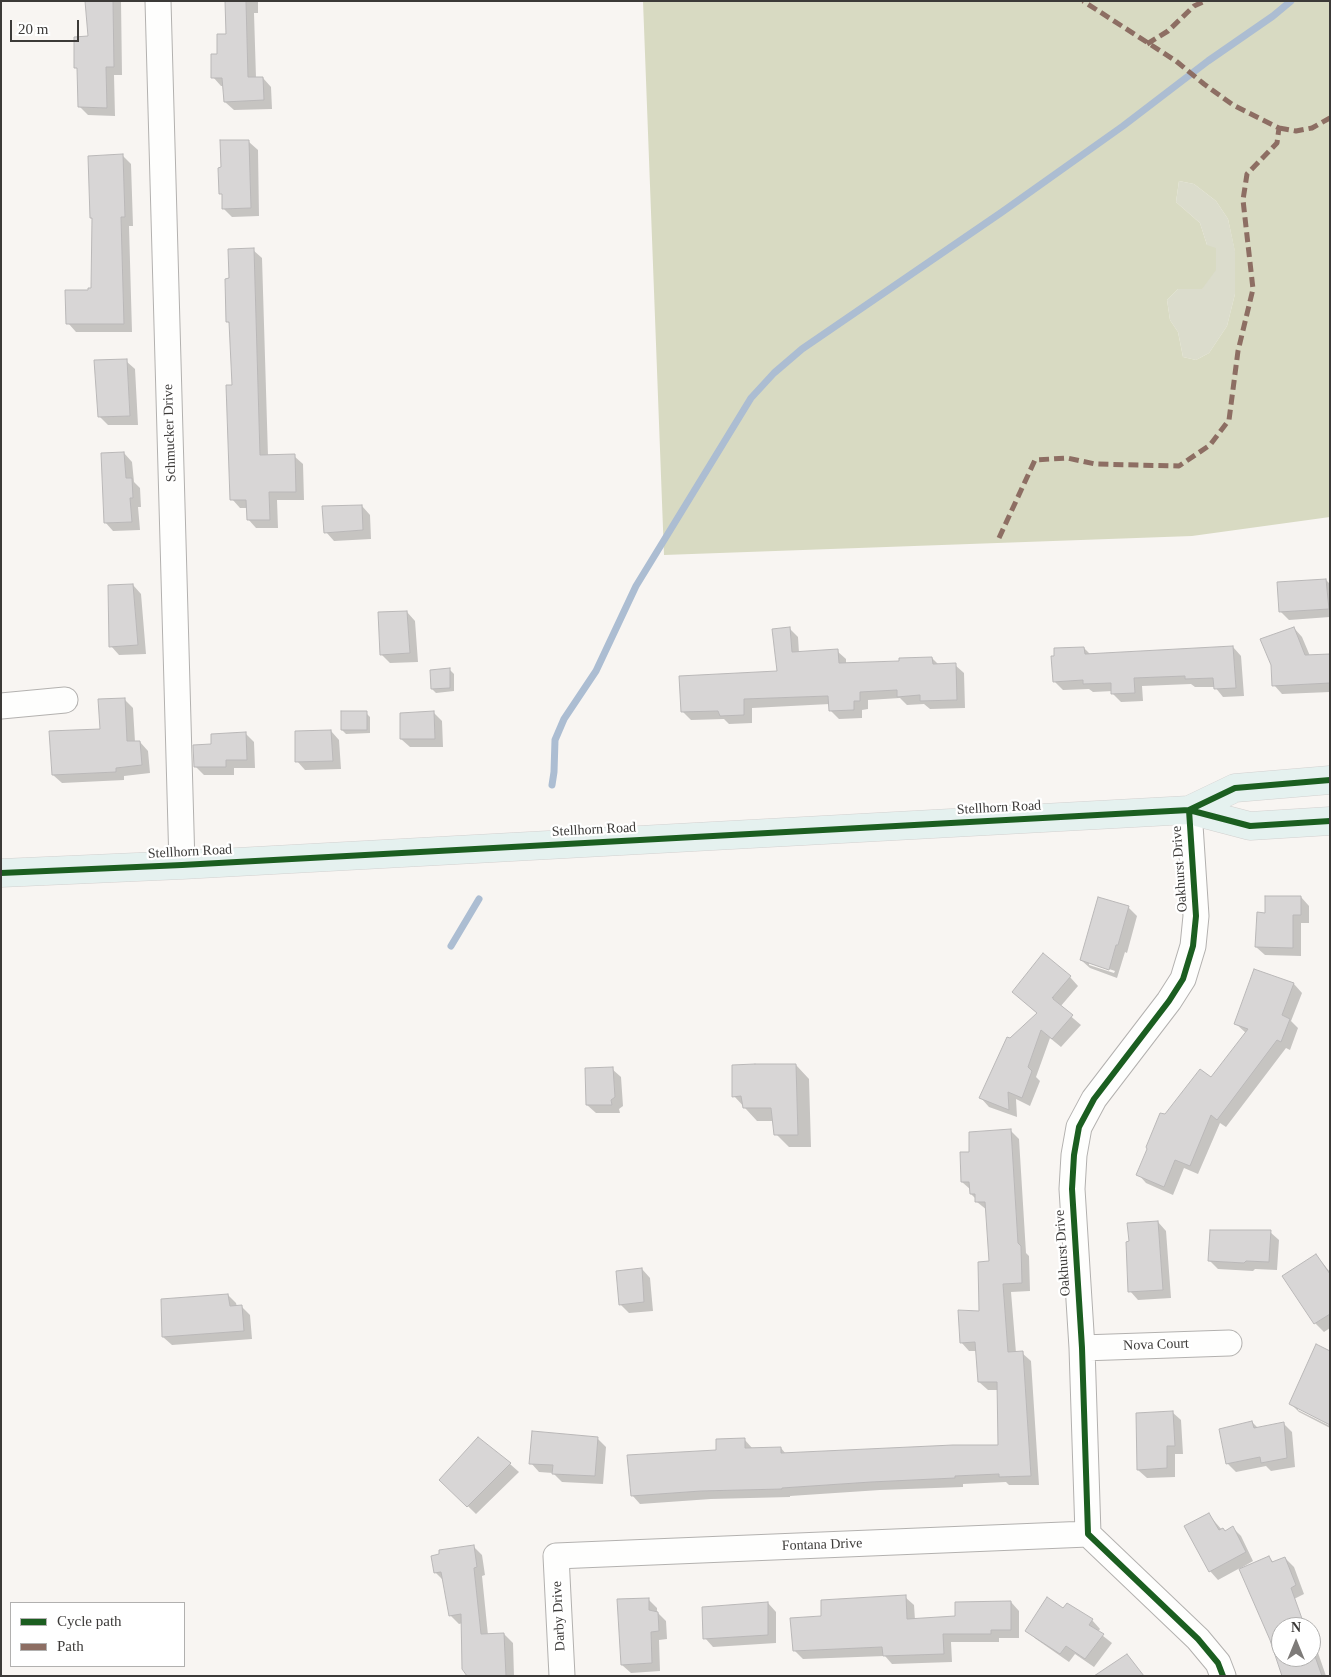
<!DOCTYPE html>
<style>
body{margin:0}
#map{position:relative;width:1331px;height:1677px;overflow:hidden;background:#f8f5f2;font-family:Georgia,serif}
canvas{display:block}
.frame{position:absolute;inset:0;border:2px solid #3c3a38;pointer-events:none}
.legend{position:absolute;left:10px;top:1602px;width:175px;height:65px;box-sizing:border-box;background:#fff;border:1px solid #b1b0af;margin:0;padding:6px 9px;list-style:none;font-size:15px;color:#3c3a38}
.legend li{display:flex;align-items:center;gap:10px;height:25px}
.legend b{width:25px;border:1px solid #b1b0af}
.north{position:absolute;left:1271px;top:1617px;width:50px;height:50px;box-sizing:border-box;background:#fff;border:1px solid #b1b0af;border-radius:50%;rotate:0deg;font-size:14px;font-weight:700;line-height:20px;text-align:center;color:#3c3a38}
.north::after{content:'';display:block;margin:auto;width:18px;height:22px;background:#7e7b79;clip-path:polygon(50% 0,100% 100%,50% 72%,0 100%)}
.scale{position:absolute;left:10px;top:20px;width:69px;height:22px;box-sizing:border-box;border:2px solid #3c3a38;border-top:0;padding-left:6px;font-size:15px;line-height:18px;white-space:nowrap;color:#3c3a38;-webkit-text-stroke:4px #fff;paint-order:stroke}
</style>
<div id="map">
<canvas width="1331" height="1677"></canvas>
<div class="frame"></div>
<ul class="legend">
<li><b style="height:6px;background:#1b5e20"></b>Cycle path</li>
<li><b style="height:6px;background:#8d6e63"></b>Path</li>
</ul>
<div class="north">N</div>
<div class="scale">20 m</div>
</div>
<script>
const g = document.querySelector('canvas').getContext('2d');
g.lineJoin = 'round';
function fillPath(path, color) { g.fillStyle = color; g.fill(path, 'evenodd'); }
const toPath = rows => new Path2D(rows.map(r => 'M' + r).join(''));
function stroke(path, color, width, dash) { g.strokeStyle = color; g.lineWidth = width; g.lineCap = dash ? 'butt' : 'round'; g.setLineDash(dash || []); g.stroke(path); }
function write(font, color, halo, rows, align = 'center') {
  g.font = font + ' Georgia,serif'; g.lineWidth = 4.5; g.setLineDash([]); g.textBaseline = 'middle'; g.strokeStyle = halo; g.fillStyle = color; for (const [text, x, y, turn = 0] of rows) {
    g.save(); g.translate(x, y); g.rotate((+turn || 0) * Math.PI / 180); g.textAlign = isNaN(turn) ? turn : align; if (halo) g.strokeText(text, 0, 0); g.fillText(text, 0, 0); g.restore();
  }
}
fillPath(toPath([
 [1179,181,1194,184,1216,201,1228,219,1235,251,1235,294,1227,326,1209,353,1196,360,1183,357,1178,332,1170,320,1167,300,1178,289,1202,289,1207,245,1200,223,1176,202]
]), '#dbdccc');
fillPath(toPath([
 [643,1,1330,1,1330,517,1192,536,664,555],
 [1179,181,1194,184,1216,201,1228,219,1235,252,1235,294,1227,326,1209,353,1196,360,1183,357,1178,332,1170,320,1167,300,1178,289,1202,289,1216,270,1216,248,1207,245,1200,223,1176,202]
]), '#d8dac2');
fillPath(toPath([
 [86,1,121,1,122,75,114,75,115,116,88,115,80,107,78,70,76,67,89,38],
 [226,1,258,1,258,13,254,13,256,78,263,78,271,87,272,109,234,110,225,102,224,86,221,86,213,77,219,55,228,35],
 [249,142,258,150,259,216,232,217,223,208,223,196,221,193],
 [123,156,131,164,133,226,129,226,132,332,76,332,68,323,89,291,92,289,93,220,91,218],
 [253,250,262,258,268,456,294,456,303,464,304,500,277,500,278,528,256,528,248,519,247,508,240,508,232,499,233,386,231,325,228,322,230,279],
 [126,361,135,369,138,425,108,425,100,417],
 [124,453,132,462,134,482,140,488,141,507,138,507,140,530,113,531,105,522],
 [362,506,370,515,371,539,334,541,326,532],
 [1326,580,1330,584,1330,617,1289,620,1280,611],
 [133,585,141,594,146,654,119,655,111,646],
 [407,612,415,621,418,662,390,663,381,654],
 [1294,628,1302,637,1310,656,1330,655,1330,692,1282,694,1274,685],
 [790,629,798,637,799,653,837,651,846,659,846,664,901,662,932,658,939,665,955,665,964,673,965,708,930,709,924,704,907,705,900,698,868,700,868,709,862,710,862,718,839,719,830,710,830,704,752,708,752,723,729,724,724,719,691,720,683,712,778,672],
 [1233,647,1241,656,1244,696,1223,697,1215,687,1195,687,1191,684,1142,686,1143,701,1121,702,1113,694,1113,691,1093,692,1089,689,1063,690,1054,681,1084,648,1091,655],
 [450,670,454,674,454,691,436,693,432,689],
 [125,700,133,708,135,742,140,742,148,751,150,773,124,776,124,780,62,783,53,775,102,730],
 [366,713,370,717,370,733,346,734,342,730],
 [434,713,442,721,443,747,410,747,401,739],
 [331,731,339,740,341,769,305,770,297,761],
 [246,734,254,742,255,768,234,768,234,775,204,775,195,766,212,746],
 [1301,897,1309,906,1309,923,1301,923,1301,956,1265,955,1256,947,1266,914],
 [1128,907,1137,916,1127,953,1125,952,1117,978,1090,968,1081,960],
 [1089,962,1115,971,1114,973,1089,965],
 [1255,970,1294,984,1302,993,1291,1021,1298,1028,1290,1050,1286,1048,1226,1127,1220,1123,1198,1174,1184,1168,1173,1195,1146,1183,1138,1174,1166,1116,1211,1079,1246,1033,1235,1023],
 [1070,977,1078,986,1060,1007,1081,1025,1061,1047,1050,1038,1036,1077,1040,1081,1030,1106,1016,1099,1017,1117,989,1107,981,1098,1011,1040,1038,1014,1013,992],
 [796,1065,809,1079,811,1147,789,1147,776,1134,774,1121,757,1121,734,1096],
 [612,1069,621,1077,623,1106,619,1109,620,1113,596,1113,587,1105],
 [1010,1130,1019,1139,1026,1253,1029,1256,1030,1291,1011,1292,1016,1353,1022,1353,1031,1361,1039,1485,1009,1485,1006,1482,963,1484,963,1487,880,1490,790,1496,790,1497,711,1499,640,1504,632,1495,744,1439,753,1449,781,1448,786,1454,1000,1446,999,1390,988,1390,979,1382,977,1351,969,1351,961,1342,980,1312,990,1262,987,1210,977,1202,977,1200,971,1194,971,1190,962,1182,971,1153],
 [1158,1222,1166,1231,1171,1298,1138,1300,1130,1291],
 [1270,1232,1279,1240,1277,1270,1255,1269,1253,1271,1218,1269,1209,1260],
 [1316,1255,1330,1272,1330,1328,1324,1332,1315,1323,1284,1276],
 [642,1269,650,1278,653,1311,629,1313,620,1304],
 [228,1295,236,1303,237,1307,241,1306,250,1315,252,1339,172,1345,163,1337],
 [1290,1403,1298,1407,1298,1410,1330,1426,1330,1428,1299,1412],
 [1172,1412,1181,1420,1183,1454,1175,1454,1175,1477,1147,1478,1138,1470],
 [1252,1422,1258,1428,1283,1423,1292,1432,1295,1467,1271,1471,1266,1466,1236,1472,1227,1463],
 [597,1438,606,1447,603,1484,562,1482,553,1473,539,1472,531,1463],
 [510,1464,519,1472,476,1514,441,1480],
 [1209,1515,1222,1530,1226,1532,1233,1528,1241,1536,1253,1561,1241,1568,1242,1569,1269,1557,1274,1563,1285,1558,1294,1567,1304,1594,1292,1600,1302,1627,1281,1627,1281,1657,1311,1657,1311,1640,1315,1644,1326,1676,1284,1676,1271,1640,1240,1568,1218,1580,1210,1571],
 [473,1546,482,1555,485,1575,482,1576,488,1635,504,1634,513,1643,514,1676,467,1676,463,1623,459,1624,450,1615,444,1581,435,1572],
 [905,1597,914,1605,915,1620,957,1617,1011,1602,1019,1611,1019,1638,999,1638,999,1642,951,1642,952,1662,892,1664,885,1656,803,1659,794,1650,823,1617],
 [648,1599,657,1608,657,1612,666,1621,667,1639,659,1640,660,1671,631,1673,622,1665],
 [768,1603,776,1612,776,1643,713,1647,705,1638],
 [1064,1609,1092,1620,1100,1629,1098,1632,1112,1643,1094,1667,1075,1654,1069,1662,1036,1639,1027,1630]
]), '#0003');
stroke(toPath([
 [552,785,554,772,555,740,564,719,596,671,636,586,751,398,774,373,802,349,1002,212,1123,126,1208,61,1273,16,1291,1],
 [451,946,479,899]
]), '#acbdd2', 7);
const building = toPath([
 [85,1,113,1,114,67,106,67,107,108,78,107,77,68,74,68,74,37,88,36,85,1],
 [225,1,246,1,248,77,263,77,264,100,224,102,222,78,211,78,211,54,217,54,217,34,226,34,225,1],
 [220,140,249,140,251,208,222,209,222,194,219,194,218,168,221,167,220,140],
 [123,154,125,217,121,217,124,324,66,324,65,290,88,290,88,288,91,288,92,218,90,218,88,156,123,154],
 [254,248,260,455,295,454,296,492,269,492,270,520,247,520,246,500,230,500,226,385,232,385,229,322,226,322,225,279,229,278,228,249,254,248],
 [127,359,130,416,98,417,94,360,127,359],
 [124,452,126,478,132,478,133,498,130,498,132,522,104,523,101,453,124,452],
 [362,505,363,530,324,533,322,506,362,505],
 [1326,579,1329,609,1279,612,1277,582,1326,579],
 [133,584,138,645,109,647,108,585,133,584],
 [407,611,410,653,380,655,378,612,407,611],
 [790,627,792,652,838,649,839,663,899,661,899,658,932,657,933,664,956,663,957,700,920,701,920,695,897,697,897,690,860,692,860,701,854,701,854,710,829,711,828,696,744,699,744,715,720,716,718,711,681,712,679,676,777,671,772,629,790,627],
 [1294,627,1305,655,1330,654,1330,683,1272,686,1271,665,1260,639,1294,627],
 [1233,646,1236,688,1214,689,1213,678,1185,679,1185,676,1134,678,1135,693,1111,694,1111,683,1083,684,1083,680,1053,682,1051,656,1054,656,1054,648,1084,647,1085,654,1233,646],
 [450,668,450,688,431,689,430,670,450,668],
 [125,698,127,741,140,741,142,765,116,768,116,772,52,775,49,731,100,729,98,699,125,698],
 [341,711,367,711,367,730,341,730,341,711],
 [434,711,435,739,400,739,400,713,434,711],
 [331,730,333,761,295,762,295,731,331,730],
 [246,732,247,760,226,760,226,767,194,767,193,745,211,744,211,734,246,732],
 [1265,896,1301,896,1301,915,1293,915,1293,948,1255,947,1257,912,1265,913,1265,896],
 [1098,897,1129,906,1118,945,1116,945,1109,970,1080,960,1098,897],
 [1043,953,1071,976,1052,998,1053,997,1053,999,1073,1015,1052,1039,1041,1030,1028,1067,1032,1071,1022,1098,1008,1092,1009,1110,979,1098,1007,1037,1010,1038,1037,1013,1012,992,1043,953],
 [1254,969,1294,983,1282,1015,1290,1019,1281,1042,1277,1040,1217,1120,1211,1115,1190,1166,1175,1160,1164,1187,1136,1175,1147,1149,1146,1147,1160,1113,1165,1114,1200,1069,1211,1077,1248,1029,1234,1024,1254,969],
 [755,1064,796,1064,798,1135,774,1135,771,1108,743,1108,741,1096,732,1097,732,1065,755,1064],
 [613,1067,615,1097,611,1100,612,1105,586,1105,585,1068,613,1067],
 [1011,1129,1018,1243,1021,1246,1022,1283,1003,1284,1008,1352,1023,1351,1031,1476,999,1477,999,1474,955,1476,955,1478,871,1482,782,1488,782,1489,701,1491,631,1496,627,1455,716,1450,716,1439,745,1438,745,1448,781,1447,781,1453,953,1445,998,1445,997,1382,978,1382,975,1342,960,1343,958,1310,979,1311,978,1262,989,1261,985,1202,975,1202,975,1194,970,1194,969,1182,961,1182,960,1152,969,1152,969,1132,1011,1129],
 [1158,1221,1163,1290,1128,1292,1126,1242,1129,1241,1127,1223,1158,1221],
 [1210,1230,1271,1230,1269,1262,1246,1261,1244,1263,1208,1261,1210,1230],
 [1316,1254,1330,1274,1330,1314,1314,1324,1282,1276,1316,1254],
 [642,1268,644,1302,619,1305,616,1271,642,1268],
 [228,1294,230,1306,242,1305,244,1331,162,1337,161,1299,228,1294],
 [1316,1344,1330,1351,1330,1425,1289,1404,1316,1344],
 [1173,1411,1175,1446,1167,1446,1167,1468,1137,1470,1136,1413,1173,1411],
 [1252,1421,1254,1428,1284,1422,1287,1458,1261,1463,1260,1457,1226,1464,1219,1429,1252,1421],
 [532,1431,598,1437,595,1476,552,1474,553,1465,529,1464,532,1431],
 [478,1437,511,1463,467,1507,439,1480,478,1437],
 [1209,1513,1219,1530,1223,1528,1225,1531,1233,1526,1246,1552,1209,1572,1184,1526,1209,1513],
 [474,1545,477,1567,474,1568,481,1634,504,1633,506,1676,467,1676,462,1669,461,1614,449,1616,441,1572,434,1573,431,1556,439,1554,439,1550,474,1545],
 [1269,1556,1272,1562,1285,1557,1296,1585,1291,1588,1305,1627,1281,1627,1281,1657,1311,1657,1311,1645,1322,1676,1282,1676,1270,1640,1239,1569,1269,1556],
 [906,1595,907,1619,955,1616,955,1602,1011,1601,1011,1630,991,1630,991,1634,943,1634,944,1654,883,1656,882,1647,793,1651,790,1618,821,1616,821,1600,906,1595],
 [1047,1597,1063,1608,1067,1603,1093,1619,1089,1625,1104,1634,1085,1659,1066,1646,1060,1654,1025,1631,1047,1597],
 [649,1598,649,1610,658,1612,659,1631,651,1632,652,1663,621,1665,617,1599,649,1598],
 [768,1602,768,1635,703,1639,702,1607,768,1602],
 [1127,1654,1144,1676,1094,1676,1127,1654]
]);
fillPath(building, '#d8d6d6');
stroke(building, '#bab8b8', 1);
const minor = toPath([
 [158,1,182,865],
 [1,706,65,700],
 [1189,810,1196,916,1193,946,1183,979,1169,1001,1094,1099,1079,1127,1074,1155,1072,1189,1082,1348,1088,1534,1198,1639,1218,1663,1223,1676],
 [1082,1348,1229,1343],
 [562,1676,556,1556,1088,1534]
]);
const major = toPath([
 [1189,810,1235,788,1330,780],
 [1,873,182,865,1189,810,1250,826,1330,821]
]);
stroke(minor, '#b3b1af', 27);
stroke(major, '#d2d0cf', 29);
stroke(minor, '#fefefd', 25);
stroke(major, '#e5f1ef', 28);
stroke(toPath([
 [1147,44,1168,31,1194,6,1205,1],
 [1279,128,1296,131,1312,128,1330,118],
 [999,538,1035,460,1067,458,1095,464,1179,466,1210,445,1229,420,1238,351,1253,289,1243,200,1247,174,1277,143,1279,128,1233,105,1204,84,1176,61,1083,1]
]), '#8d6e63', 5, [10, 5]);
stroke(toPath([
 [1189,810,1196,916,1193,946,1183,979,1169,1001,1094,1099,1079,1127,1074,1155,1072,1189,1082,1348,1088,1534,1198,1639,1218,1663,1223,1676],
 [1189,810,1235,788,1330,780],
 [1,873,182,865,1189,810,1250,826,1330,821]
]), '#1b5e20', 6);
write('14px', '#3c3a38', '#fff', [
 ["Schmucker Drive",170,433,-92],
 ["Stellhorn Road",999,808,-3],
 ["Stellhorn Road",594,830,-3],
 ["Stellhorn Road",190,852,-3],
 ["Oakhurst Drive",1180,869,-94],
 ["Oakhurst Drive",1063,1253,-94],
 ["Nova Court",1156,1345,-2],
 ["Fontana Drive",822,1545,-2],
 ["Darby Drive",559,1616,-93]
]);
</script>
